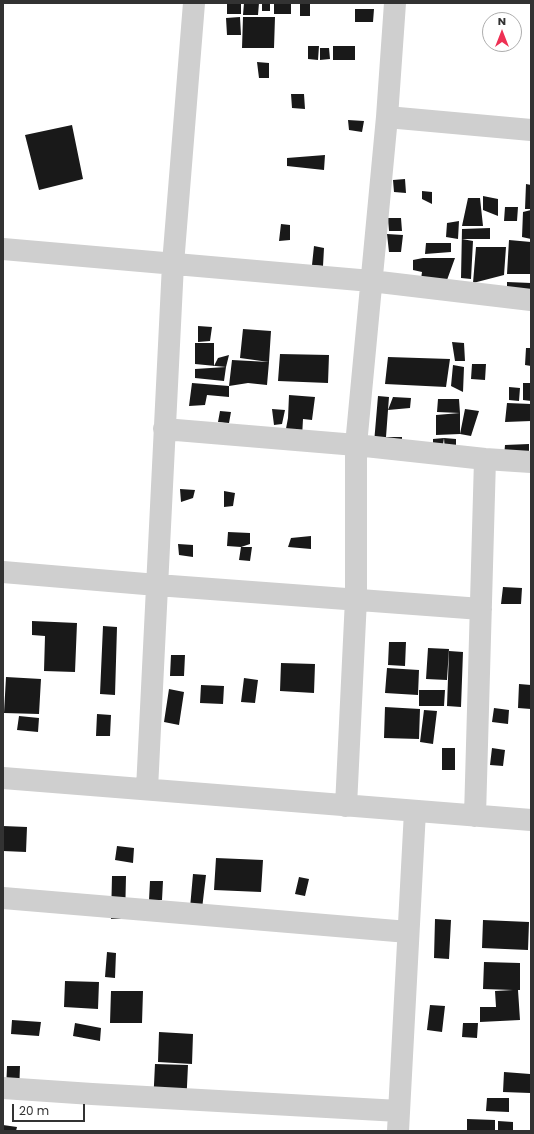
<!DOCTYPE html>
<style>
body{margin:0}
#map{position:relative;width:534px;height:1134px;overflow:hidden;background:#fff;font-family:Poppins,sans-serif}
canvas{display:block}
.frame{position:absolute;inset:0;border:4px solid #323232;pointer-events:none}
.north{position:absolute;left:482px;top:12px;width:40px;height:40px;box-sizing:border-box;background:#fff;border:1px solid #adadad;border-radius:50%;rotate:0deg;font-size:11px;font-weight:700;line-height:16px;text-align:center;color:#323232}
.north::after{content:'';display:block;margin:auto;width:14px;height:18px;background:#ee3054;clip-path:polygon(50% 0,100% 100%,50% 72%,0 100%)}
.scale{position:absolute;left:12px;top:1104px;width:73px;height:18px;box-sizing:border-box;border:2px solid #323232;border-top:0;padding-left:5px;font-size:12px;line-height:14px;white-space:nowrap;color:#323232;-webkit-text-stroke:3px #fff;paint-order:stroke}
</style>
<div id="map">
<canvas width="534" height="1134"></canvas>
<div class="frame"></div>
<div class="north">N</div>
<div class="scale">20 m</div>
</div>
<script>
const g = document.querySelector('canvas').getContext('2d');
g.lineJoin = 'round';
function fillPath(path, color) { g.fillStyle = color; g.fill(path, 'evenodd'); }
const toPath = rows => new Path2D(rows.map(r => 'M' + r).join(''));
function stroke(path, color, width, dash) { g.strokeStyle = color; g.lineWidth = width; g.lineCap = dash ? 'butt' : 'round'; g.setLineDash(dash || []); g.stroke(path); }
fillPath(toPath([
 [227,3,241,3,241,14,227,14],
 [244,3,259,3,258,15,243,15],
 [262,3,270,3,270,11,262,11],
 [274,3,291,3,291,14,274,14],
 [300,3,310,3,310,16,300,16],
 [355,9,374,9,373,22,355,22],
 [240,17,241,35,227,35,226,18],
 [243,17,275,17,274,48,242,48],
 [308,46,319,46,318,60,308,59],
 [333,46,355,46,355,60,333,60],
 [320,48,329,48,330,59,320,60],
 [257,62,269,63,269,78,259,78],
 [291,94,304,94,305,109,292,108],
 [348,120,364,121,362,132,349,130],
 [72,125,83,179,39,190,25,135],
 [325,155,324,170,287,166,287,158],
 [405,179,406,193,394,192,393,180],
 [526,184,531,185,531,209,525,209],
 [422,191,432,192,432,204,422,199],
 [483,196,498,199,498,216,483,210],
 [468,198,480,198,483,226,462,226],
 [505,207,518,207,517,221,504,221],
 [531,210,531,239,522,237,523,212],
 [388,218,401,218,402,231,389,231],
 [459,221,458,239,446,237,447,223],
 [281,224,290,225,290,240,279,241],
 [490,228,490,239,462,239,473,241,471,279,461,278,462,229],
 [387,234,403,235,401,252,389,252],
 [509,240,531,242,531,274,507,274],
 [426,243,451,243,451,252,425,254],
 [314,246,324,248,323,266,312,265],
 [476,247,506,247,504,275,473,283],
 [423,258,455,258,447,280,421,279,422,272,413,270,413,260],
 [507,282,531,283,531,298,507,298],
 [198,326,212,327,210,341,198,342],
 [243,329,271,331,269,362,267,385,248,383,229,386,232,360,269,362,240,358],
 [452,342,464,343,465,361,455,361],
 [195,343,214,343,214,366,218,358,229,355,226,367,224,381,195,378,195,369,226,367,195,364],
 [526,348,531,348,531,366,525,365],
 [280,354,329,355,328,383,278,381],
 [388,357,450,359,446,387,385,384],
 [472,364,486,364,485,380,471,379],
 [453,365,464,367,463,392,451,386],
 [192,383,229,386,229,397,207,395,205,405,189,406],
 [523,383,531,383,531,401,523,400],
 [509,387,520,388,519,401,509,400],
 [289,395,315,397,312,420,303,419,302,437,285,434,288,418],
 [378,396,389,397,388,410,393,397,411,398,410,408,388,410,386,437,402,437,402,448,374,443],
 [438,399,459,399,460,413,460,434,465,409,479,411,471,436,460,434,436,435,436,415,460,413,437,412],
 [507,403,531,404,531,421,505,422],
 [272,409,285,410,282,424,274,425],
 [220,411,231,412,229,423,218,422],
 [444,438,442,451,433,450,433,439,444,438,456,439,456,453,445,452],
 [529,444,529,458,504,457,505,445],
 [180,489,195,490,193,498,181,502],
 [224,491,235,493,233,506,224,507],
 [228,532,250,533,250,544,241,547,252,547,250,561,239,560,241,547,227,546],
 [311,536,311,549,288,547,291,538],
 [178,544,193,545,193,557,179,555],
 [503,587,522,588,521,604,501,604],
 [32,621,77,623,75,672,44,671,45,636,32,635],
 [103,626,117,627,115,695,100,694],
 [389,642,406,642,405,666,388,665],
 [428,648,449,649,447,680,426,679],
 [449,651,463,652,461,707,447,706],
 [171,655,185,655,184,676,170,676],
 [281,663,315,664,314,693,280,691],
 [387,668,419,670,418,695,385,693],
 [6,677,41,679,39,714,4,713],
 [244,678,258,680,255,703,241,702],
 [519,684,531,685,531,709,518,708],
 [201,685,224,686,223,704,200,703],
 [169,689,184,692,179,725,164,722],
 [419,690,445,690,444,706,419,706],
 [385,707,420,709,419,739,384,738],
 [494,708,509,710,508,724,492,722],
 [424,710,437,711,433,744,420,742],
 [97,714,111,715,110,736,96,736],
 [19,716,39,718,38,732,17,730],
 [442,748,455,748,455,770,442,770],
 [492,748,505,750,503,766,490,765],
 [3,826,27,827,26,852,3,851],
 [117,846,134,848,133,863,115,860],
 [216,858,263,860,261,892,214,890],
 [193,874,206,875,202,909,190,908],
 [112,876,126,876,125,919,111,919],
 [299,877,309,879,305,896,295,894],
 [150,881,163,881,162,900,149,900],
 [435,919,451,920,449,959,434,958],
 [483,920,529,922,528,950,482,948],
 [107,952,116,953,115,978,105,977],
 [484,962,520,963,520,990,518,990,520,1020,480,1022,480,1007,496,1007,495,991,513,990,483,989],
 [65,981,99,982,98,1009,64,1007],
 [111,991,143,991,142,1023,110,1023],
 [430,1005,445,1006,442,1032,427,1030],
 [12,1020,41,1022,39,1036,11,1034],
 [75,1023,101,1028,100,1041,73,1036],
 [463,1023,478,1023,477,1038,462,1037],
 [159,1032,193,1034,192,1064,158,1062],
 [155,1064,188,1065,186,1107,153,1105],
 [7,1066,20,1066,19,1093,6,1092],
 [504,1072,530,1074,530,1093,503,1092],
 [487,1098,509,1098,509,1112,486,1111],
 [467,1119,495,1120,495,1131,467,1131],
 [498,1121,513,1122,513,1131,498,1131],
 [3,1125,17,1127,16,1131,3,1131]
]), '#191919');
stroke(toPath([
 [387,117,531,130],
 [3,249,371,281,531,300],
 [164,429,356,445,485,459,531,462],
 [3,572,157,585,481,609],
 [3,778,531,820],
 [147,789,173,264,194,3],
 [346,806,356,599,356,445,387,117,395,3],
 [475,816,485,459],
 [3,898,408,932],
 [3,1088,92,1094,399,1111],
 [398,1131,415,811]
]), '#cfcfcf', 22);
</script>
